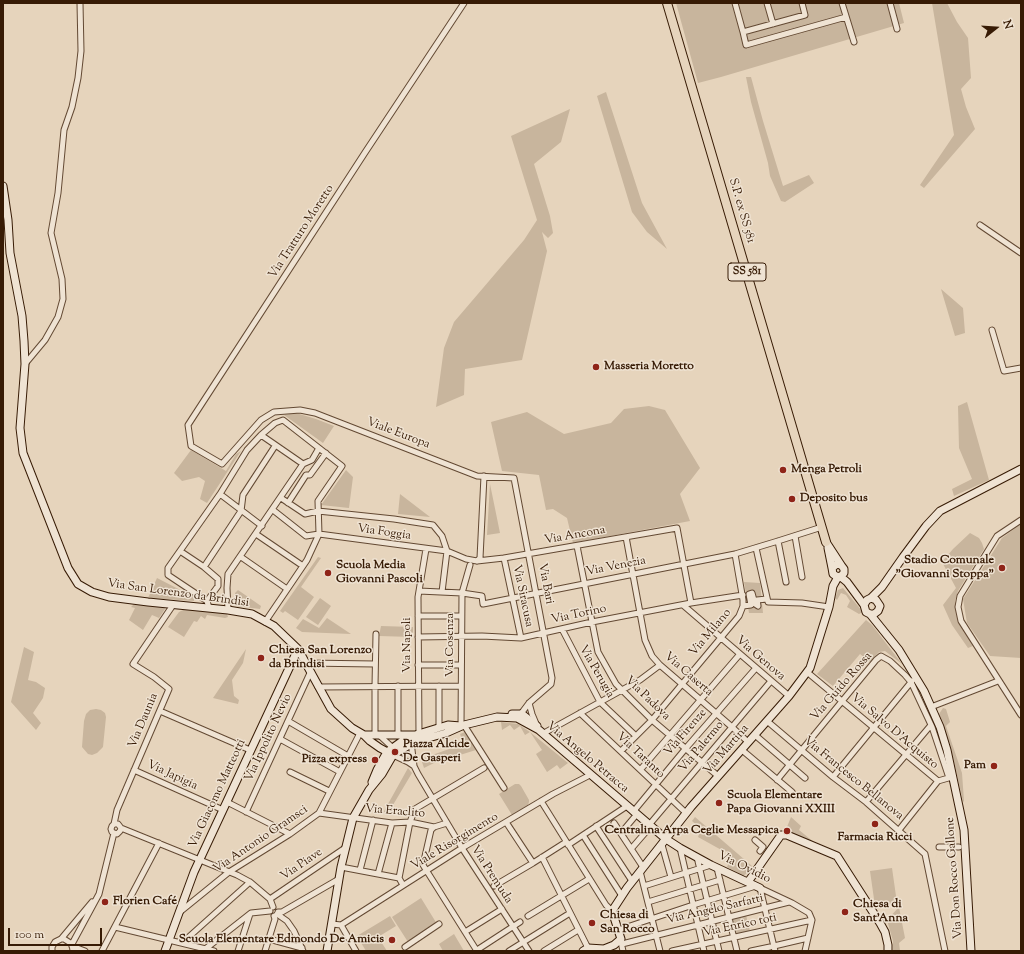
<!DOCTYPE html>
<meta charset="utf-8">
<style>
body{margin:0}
#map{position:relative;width:1024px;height:954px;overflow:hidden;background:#e6d4bc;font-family:"Sorts Mill Goudy",serif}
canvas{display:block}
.frame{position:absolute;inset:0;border:4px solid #371b05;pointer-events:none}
.north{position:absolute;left:976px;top:8px;width:40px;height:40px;-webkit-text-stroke:3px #efe3d3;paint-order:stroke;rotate:73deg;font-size:11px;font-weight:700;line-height:16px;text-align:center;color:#371b05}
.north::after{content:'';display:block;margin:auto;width:14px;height:18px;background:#371b05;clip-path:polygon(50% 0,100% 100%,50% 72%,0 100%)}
.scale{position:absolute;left:8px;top:928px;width:94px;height:18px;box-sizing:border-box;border:2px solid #371b05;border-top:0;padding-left:5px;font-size:12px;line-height:14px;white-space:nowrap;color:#371b05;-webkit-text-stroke:3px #efe3d3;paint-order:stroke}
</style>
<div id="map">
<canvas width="1024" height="954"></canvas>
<div class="frame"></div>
<div class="north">N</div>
<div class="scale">100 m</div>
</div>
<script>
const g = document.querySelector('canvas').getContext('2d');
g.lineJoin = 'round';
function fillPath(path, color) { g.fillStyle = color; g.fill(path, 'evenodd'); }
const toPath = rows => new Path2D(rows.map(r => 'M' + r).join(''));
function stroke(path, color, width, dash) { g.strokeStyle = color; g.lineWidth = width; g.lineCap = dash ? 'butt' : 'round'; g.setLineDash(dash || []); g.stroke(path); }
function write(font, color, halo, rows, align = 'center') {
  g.font = font + ' "Sorts Mill Goudy",serif'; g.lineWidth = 3; g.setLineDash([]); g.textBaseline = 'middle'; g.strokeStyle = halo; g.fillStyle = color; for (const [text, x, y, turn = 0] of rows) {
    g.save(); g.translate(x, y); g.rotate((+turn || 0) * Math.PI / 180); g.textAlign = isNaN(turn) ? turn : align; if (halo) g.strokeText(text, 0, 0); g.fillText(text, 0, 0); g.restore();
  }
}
fillPath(toPath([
 [676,3,899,3,904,23,721,77,698,83],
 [932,3,947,3,957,22,968,38,971,78,961,89,966,107,975,129,924,188,920,185,954,135],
 [746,77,751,77,763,121,783,186,809,175,814,183,785,202,781,201,770,176,768,163,751,102],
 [606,92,642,203,667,249,647,232,632,212,597,96],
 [570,109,561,142,534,164,550,216,553,233,548,238,542,232,547,251,522,360,465,369,464,395,436,407,444,348,454,322,524,240,537,220,511,136],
 [941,289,963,308,965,333,955,336],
 [967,402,989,480,954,496,952,489,972,479,959,448,958,406],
 [649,406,665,410,700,468,680,494,690,521,573,543,567,518,553,509,546,510,539,475,502,471,491,422,527,412,564,434,611,423,624,409],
 [296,413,316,419,334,426,323,443,284,415],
 [191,450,226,471,236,454,241,451,207,503,200,499,205,481,199,477,182,481,174,473],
 [346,470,353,477,349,508,321,505],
 [490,484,500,533,487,535],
 [400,494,430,517,398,514],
 [1021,524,1021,658,990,656,967,623,963,599,1002,538],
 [970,533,979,538,982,543,984,549,958,591,955,601,956,614,960,623,973,646,968,648,952,625,943,605,956,588,942,562,953,549],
 [318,557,321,558,301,587,314,597,298,620,285,611,283,613,280,611],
 [157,578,194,597,194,601,148,598],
 [744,582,760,583,763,613,749,613],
 [843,588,863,612,859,614,847,607,850,601,846,595,841,593,837,600,835,598,838,590],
 [238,590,261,606,260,609,236,606,235,604,235,593],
 [320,598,331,606,318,625,306,617],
 [134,604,164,607,165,609,159,618,152,615,143,630,129,620,135,608,131,607],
 [185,609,227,614,228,617,225,618,207,615,205,619,201,616,197,622,194,621,184,637,168,627,179,612],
 [327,618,351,634,302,632,296,628,303,619,319,628],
 [866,620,872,625,902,664,885,651,879,652,870,662,860,654,833,686,817,674],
 [381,626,413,627,413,637,379,636],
 [24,647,34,652,28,680,36,682,45,688,43,698,33,713,41,723,36,730,11,702],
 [246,649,243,663,232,680,234,696,239,700,238,704,213,698],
 [943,708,946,709,950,722,946,726,962,773,964,801,963,802,951,749,939,714],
 [96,709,101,710,105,713,106,717,103,747,97,753,92,755,88,754,82,747,84,721,86,714,90,710],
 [501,722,518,724,530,732,568,763,560,769,557,765,547,772,536,754,542,750,530,732,525,735,520,726,514,730,510,725,502,730],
 [465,732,476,750,434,763,424,768,421,759,452,748,453,749,464,744,460,734],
 [408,768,412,773,387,815,383,813],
 [515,784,519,784,521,786,529,800,529,802,528,805,512,815,499,794],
 [695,817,752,866,746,874,743,876,727,867,732,856,726,851,725,852,698,837,701,829,692,821],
 [791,817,801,826,799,830,815,843,814,844,791,834,792,830,787,827],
 [892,868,897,903,875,906,870,871],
 [421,898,437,924,408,942,392,917],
 [899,907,905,938,899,943,900,951,893,951,893,941,887,920],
 [746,915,750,931,736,934,732,919],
 [390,916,396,926,378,937,387,951,366,951,357,936],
 [454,934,464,951,446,951,445,950,443,951,439,944]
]), '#c8b59d');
const street = toPath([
 [464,3,366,151,188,425,191,446,222,464,261,420,274,412,300,410,315,413,477,476,514,478,552,678,551,684,529,703,520,715],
 [735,3,743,32,805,15,802,3],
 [767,3,773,24],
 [842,3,854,42],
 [890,3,897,29],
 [743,32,746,45,846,17],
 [980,225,1021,253],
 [992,330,1004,371,1021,368],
 [25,364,45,340,58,317,63,299,62,279,51,233,58,193,64,130,72,107,78,78,81,51,80,3],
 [261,435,303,464],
 [220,494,262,526],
 [281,498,305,514,318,511,394,519,433,525,442,536,447,551,442,592],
 [288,503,306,475,310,475,326,453],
 [273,510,306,536,319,534,447,551,466,559,477,561,504,558,677,528,691,603],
 [1021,520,997,536,960,596,958,607,961,621,1021,715],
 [256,534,303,566],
 [795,536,802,577],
 [626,537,645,640,652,656,660,665,732,727,748,742],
 [778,541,786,582],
 [577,546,598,652,616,684,652,720,718,776],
 [756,548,768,602,802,603,829,607],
 [180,551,204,567,218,579,218,586,207,601],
 [241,557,287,589],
 [504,558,521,638],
 [477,561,480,558,484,476],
 [204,567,241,511,243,495,275,446],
 [419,591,462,593,482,596,483,604,735,554,778,541,822,527],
 [683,605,789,696],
 [743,606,751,605,749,594,752,593,755,604,758,606,757,600,767,599],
 [209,608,207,601,168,575,168,568,220,494,247,450,261,435,275,423,283,420,342,466,318,501,319,534,307,560,265,622],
 [228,610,227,588,228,574,303,464,312,460,319,448],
 [418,616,461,616],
 [562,629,600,702,636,736],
 [418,637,482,636,521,638,592,622,691,603,743,595],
 [305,663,375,664],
 [418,665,461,665],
 [807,672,938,781,952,777],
 [398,686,398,735],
 [439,686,439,727],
 [318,687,461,686],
 [529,703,532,714,537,726],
 [931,707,998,681],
 [160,711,250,750],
 [580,713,686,813],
 [288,721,348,756],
 [767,721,833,777,866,802,925,854,945,951],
 [464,725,504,788],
 [461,726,462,593,470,565],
 [544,733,640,680,660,665],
 [375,735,375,686,376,634],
 [379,735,393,748,393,755,408,762,414,766],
 [419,735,418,597,426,549],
 [755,735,805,778],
 [280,739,340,772],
 [411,742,414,766,418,774,462,848,529,951],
 [742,750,792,792],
 [621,751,652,720,739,616,743,606,743,600,735,554],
 [641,769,740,654],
 [134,770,223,810],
 [290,772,329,791],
 [833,777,912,681],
 [777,780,876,660,881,656,890,661,905,675,911,682,932,727,949,778],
 [541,801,606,905,612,911],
 [227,802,290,834],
 [866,802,931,725],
 [246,812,310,673],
 [633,812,686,748,756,668],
 [319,813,392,823,410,822,434,827],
 [506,822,533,863],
 [447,823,434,827,431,830,423,865,477,951],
 [614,823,643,867],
 [114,824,118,824,121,828,237,875,250,882,270,899,273,907],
 [649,825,771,681],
 [596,826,632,881],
 [121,828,120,831,117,834,112,832,111,829,112,826,114,824,117,810,169,689,154,677,133,664,173,605],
 [899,830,938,781],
 [621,833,637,814],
 [583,835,622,896],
 [755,840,763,847,760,851],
 [568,845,627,806],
 [662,845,671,877],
 [939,847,959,847],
 [680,848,704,951],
 [631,849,651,826],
 [542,857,588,948],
 [697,857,719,951],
 [341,867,399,878],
 [717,868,737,951],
 [360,870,373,820],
 [640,871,660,951],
 [378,874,392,823],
 [403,885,399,878,410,822,415,809,484,768],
 [494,886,533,863,566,842],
 [644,886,711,865],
 [760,888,792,903,809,913,812,920,805,951],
 [760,888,775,951],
 [270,899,345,848],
 [648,902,720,880],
 [181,911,229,872,290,834,319,813,360,733],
 [278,912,282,912,339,879],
 [277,914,287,921,294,931,303,951],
 [528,916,589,879],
 [332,924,341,925,462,848,553,794,590,775],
 [341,925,356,951],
 [115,927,214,951],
 [618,930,693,905,756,886],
 [465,932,502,909],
 [61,939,92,902],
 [269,939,302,948],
 [621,942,623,951],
 [182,943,250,882],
 [72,944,99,894,114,833],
 [622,944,789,902],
 [72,946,85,951],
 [774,946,808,938],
 [405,947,439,924],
 [204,950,251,913,270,911],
 [477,950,520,922],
 [52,951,52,947,55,942,61,939,64,939,72,944,73,951],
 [102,951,159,843],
 [238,951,250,914],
 [265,951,275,919,274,916],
 [509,951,570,913],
 [544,951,578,930],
 [672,951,812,920],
 [751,951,770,947]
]);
const secondary = toPath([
 [3,186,8,220,10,253,22,316,24,341,25,364,20,428,23,453,68,568,78,584,92,592,109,597,148,602,228,610,252,614,274,626,298,649,331,709,352,728,364,735,370,741,380,748,393,755],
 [826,542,841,565],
 [828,548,832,568],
 [840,577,844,573,844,569,841,565,837,564,832,568,833,574,836,576,841,577,847,582,864,605,866,612,870,614,874,614,878,611,880,606,876,600,871,598,867,600,864,605],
 [871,598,882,587,903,557,926,526,940,511,1021,469],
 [870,614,899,650,924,691,940,727,947,750,964,830,971,951],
 [512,714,522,714,537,726],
 [364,735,415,735,448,725,461,726],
 [372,782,377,770,387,752,405,739,412,736],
 [748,882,781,835,787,835,837,856,880,923,885,932,888,945,888,951],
 [165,951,194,872,298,649],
 [327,951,341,867,353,818,369,790,382,774,393,755,414,742,446,733,464,725,497,717,517,718,539,730,666,839,680,848,711,865,760,888],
 [583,951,588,948,604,949,614,945,621,939,612,911,627,888,691,807,789,696,810,668,829,607,833,586,838,577]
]);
const primary = toPath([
 [667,3,826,542]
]);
stroke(street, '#634933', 7);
stroke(secondary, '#371b05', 9);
stroke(primary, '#371b05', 10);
stroke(street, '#efe3d3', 5);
stroke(secondary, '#efe3d3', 7);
stroke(primary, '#e6d4bc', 8);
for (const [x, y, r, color] of [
 [596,367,4,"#8f2418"],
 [783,470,4,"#8f2418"],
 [792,499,4,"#8f2418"],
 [1002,568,4,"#8f2418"],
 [328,573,4,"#8f2418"],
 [261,658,4,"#8f2418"],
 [395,752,4,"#8f2418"],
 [375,760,4,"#8f2418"],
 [994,766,4,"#8f2418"],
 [719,803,4,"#8f2418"],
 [875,824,4,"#8f2418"],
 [787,831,4,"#8f2418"],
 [105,902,4,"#8f2418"],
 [845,912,4,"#8f2418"],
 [592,923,4,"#8f2418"],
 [392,940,4,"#8f2418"]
]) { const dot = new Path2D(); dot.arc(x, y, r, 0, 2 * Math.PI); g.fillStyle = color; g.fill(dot); stroke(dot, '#efe3d3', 1.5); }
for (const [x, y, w] of [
 [747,272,38]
]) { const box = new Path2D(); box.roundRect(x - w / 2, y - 9, w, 18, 3); g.fillStyle = '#efe3d3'; g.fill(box); stroke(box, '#371b05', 1); }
write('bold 11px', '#371b05', null, [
 ["SS 581",747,272]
]);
write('12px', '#371b05', '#efe3d3', [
 ["S.P. ex SS 581",741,211,74],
 ["Via Tratturo Moretto",302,232,-57],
 ["Viale Europa",398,434,21],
 ["Via Foggia",384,533,8],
 ["Via Ancona",575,536,-10],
 ["Via Venezia",616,567,-11],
 ["Via Bari",545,584,79],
 ["Via San Lorenzo da Brindisi",178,594,8],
 ["Via Siracusa",522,596,78],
 ["Via Torino",579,615,-12],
 ["Via Milano",711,633,-50],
 ["Via Napoli",408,645,-90],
 ["Via Cosenza",451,645,-90],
 ["Via Genova",760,659,41],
 ["Via Perugia",596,672,60],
 ["Via Caserta",688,675,41],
 ["Via Guido Rossa",842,687,-49],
 ["Via Padova",647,699,44],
 ["Via Daunia",144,721,-67],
 ["Via Salvo D'Acquisto",894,732,40],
 ["Via Firenze",686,733,-49],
 ["Via Ippolito Nevio",269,738,-65],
 ["Via Palermo",702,747,-50],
 ["Via Martina",727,750,-49],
 ["Via Taranto",640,756,43],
 ["Via Angelo Petracca",587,758,40],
 ["Via Japigia",172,776,25],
 ["Via Francesco Bellanova",853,779,39],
 ["Via Giacomo Matteotti",218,794,-65],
 ["Via Eraclito",395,812,5],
 ["Via Antonio Gramsci",261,840,-34],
 ["Viale Risorgimento",455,842,-31],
 ["Via Piave",302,865,-34],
 ["Via Ovidio",744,868,26],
 ["Via Premuda",491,875,57],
 ["Via Don Rocco Gallone",955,878,-94],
 ["Via Angelo Sarfatti",715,910,-13],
 ["Via Enrico toti",740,926,-12]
]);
write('bold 12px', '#371b05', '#efe3d3', [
 ["Masseria Moretto",604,367],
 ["Menga Petroli",791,470],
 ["Deposito bus",800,499],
 ["Stadio Comunale",994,561,"right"],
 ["\"Giovanni Stoppa\"",994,575,"right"],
 ["Scuola Media",336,566],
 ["Giovanni Pascoli",336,580],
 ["Chiesa San Lorenzo",269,651],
 ["da Brindisi",269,665],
 ["Piazza Alcide",403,745],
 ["De Gasperi",403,759],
 ["Pizza express",367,760,"right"],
 ["Pam",986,766,"right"],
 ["Scuola Elementare",727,796],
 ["Papa Giovanni XXIII",727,810],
 ["Centralina Arpa Ceglie Messapica",779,831,"right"],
 ["Farmacia Ricci",875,838,"center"],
 ["Florien Café",113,902],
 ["Chiesa di",853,905],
 ["Sant'Anna",853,919],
 ["Chiesa di",600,916],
 ["San Rocco",600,930],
 ["Scuola Elementare Edmondo De Amicis",384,940,"right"]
], 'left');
</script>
